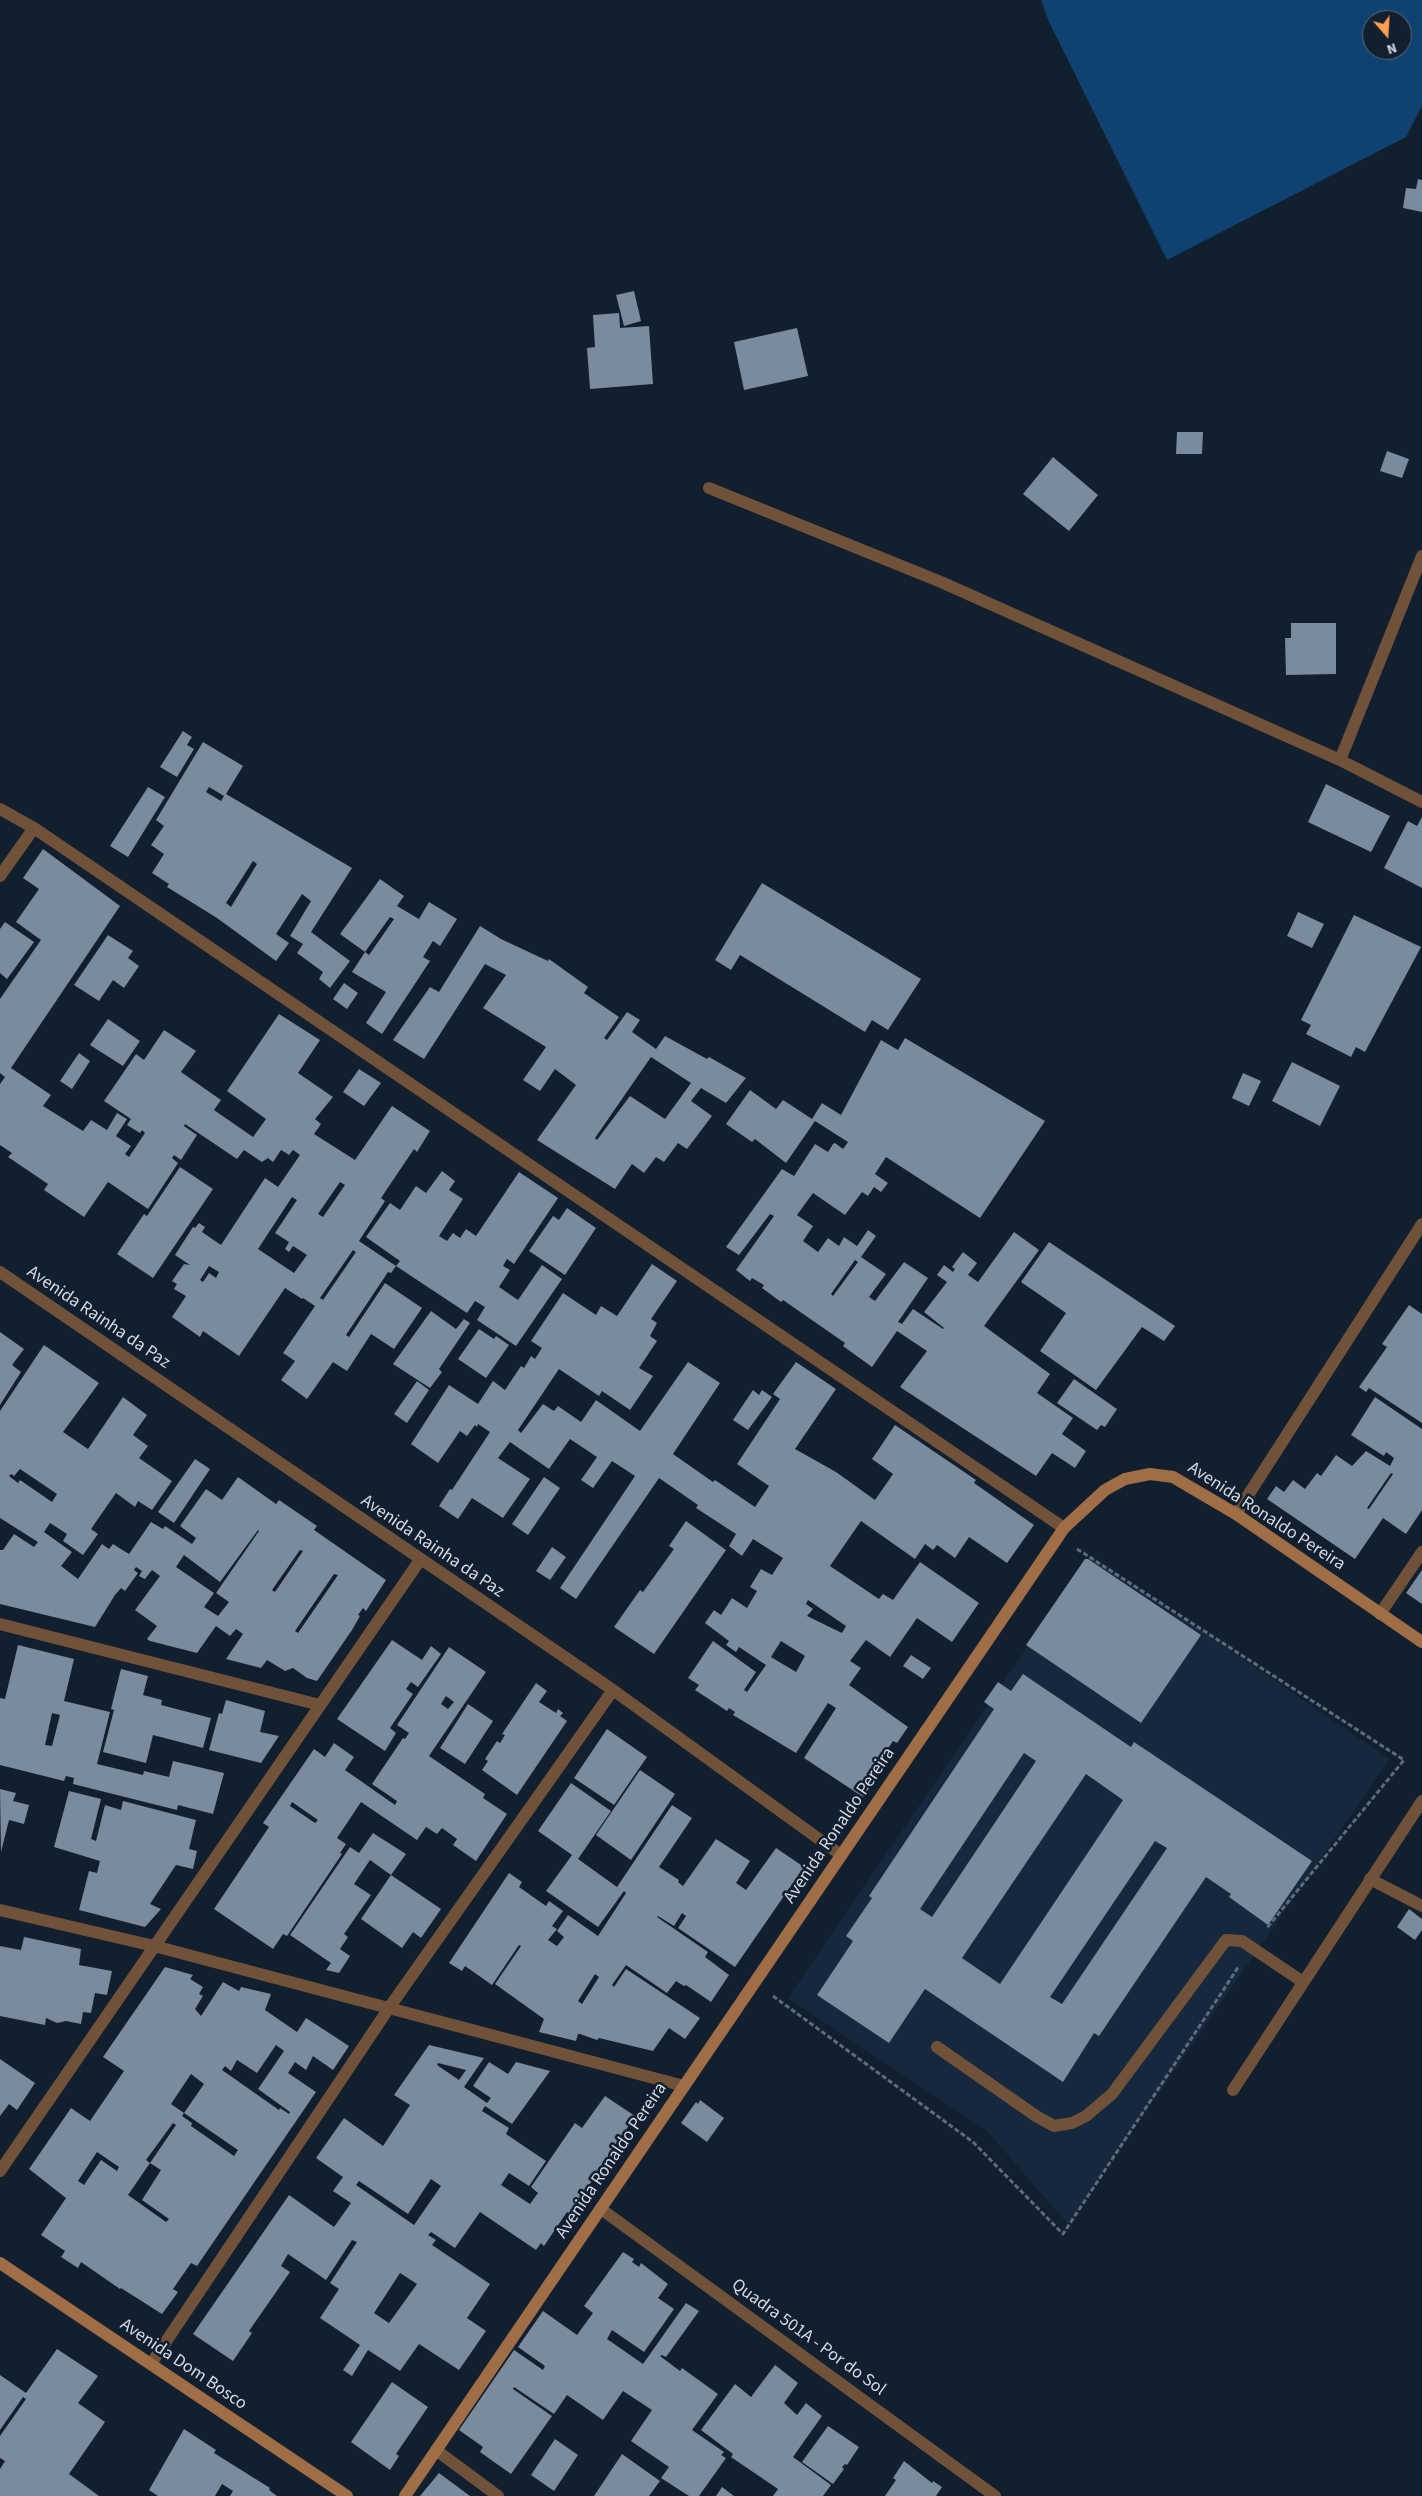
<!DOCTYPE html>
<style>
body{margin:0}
#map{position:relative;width:1422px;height:2496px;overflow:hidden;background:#121f2e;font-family:"Source Sans 3",sans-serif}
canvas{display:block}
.north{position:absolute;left:1362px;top:10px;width:50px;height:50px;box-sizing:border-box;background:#121f2e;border:1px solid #5e6a77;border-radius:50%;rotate:161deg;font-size:14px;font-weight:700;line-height:20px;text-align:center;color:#d1dae5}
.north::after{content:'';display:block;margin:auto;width:18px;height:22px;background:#fb9e51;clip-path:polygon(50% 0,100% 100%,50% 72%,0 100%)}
</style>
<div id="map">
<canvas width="1422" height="2496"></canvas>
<div class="north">N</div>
</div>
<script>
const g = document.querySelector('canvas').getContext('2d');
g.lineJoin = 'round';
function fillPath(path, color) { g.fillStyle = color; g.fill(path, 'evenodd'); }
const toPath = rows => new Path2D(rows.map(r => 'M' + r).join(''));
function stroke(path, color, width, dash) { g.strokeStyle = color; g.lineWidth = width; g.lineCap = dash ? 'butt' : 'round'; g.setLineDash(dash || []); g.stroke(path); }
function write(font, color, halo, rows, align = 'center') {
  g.font = font + ' "Source Sans 3",sans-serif'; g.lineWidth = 5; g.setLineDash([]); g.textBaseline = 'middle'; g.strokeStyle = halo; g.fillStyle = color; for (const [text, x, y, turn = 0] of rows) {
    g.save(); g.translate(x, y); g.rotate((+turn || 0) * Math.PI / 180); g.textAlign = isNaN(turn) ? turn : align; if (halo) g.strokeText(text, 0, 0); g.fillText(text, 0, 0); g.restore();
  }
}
fillPath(toPath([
 [1090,1555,1390,1759,1068,2224,986,2130,788,1998]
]), '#16283d');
fillPath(toPath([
 [1041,0,1422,0,1422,106,1406,137,1167,260,1049,22],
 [1372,20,1402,20,1402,50,1372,50]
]), '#0f4171');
fillPath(toPath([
 [1418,179,1422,180,1422,212,1403,208,1406,188,1416,189],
 [634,291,641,321,624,326,616,295],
 [619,313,620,328,649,326,653,384,590,389,587,348,595,347,593,315],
 [797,328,808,376,744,390,734,342],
 [1177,432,1203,432,1202,454,1176,454],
 [1387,451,1409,459,1402,478,1380,471],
 [1053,457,1098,495,1069,531,1023,494],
 [1291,623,1336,623,1336,674,1286,675,1285,638,1291,638],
 [183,731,192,737,187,745,194,749,177,777,160,767],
 [203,742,243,766,226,794,352,868,311,932,350,961,330,988,319,979,323,972,297,953,303,944,290,936,311,901,302,894,276,934,289,943,276,961,217,918,167,887,169,884,152,873,164,854,151,845,164,826,156,820],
 [209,787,224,796,221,801,206,792],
 [253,861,257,864,231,907,226,903],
 [1326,784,1390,816,1371,852,1308,822],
 [148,787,165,797,128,857,110,846],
 [1422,817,1422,888,1384,868,1408,821,1417,826],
 [43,849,120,906,11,1068,51,1095,43,1106,83,1131,91,1120,107,1130,117,1113,127,1119,116,1136,131,1146,125,1154,129,1157,145,1133,142,1130,140,1133,127,1125,131,1119,104,1101,136,1054,144,1060,164,1030,196,1051,181,1072,221,1100,214,1110,253,1137,266,1119,227,1091,279,1014,320,1040,298,1073,333,1097,315,1119,321,1124,314,1134,355,1160,392,1106,430,1131,417,1152,414,1149,381,1198,385,1201,359,1241,396,1266,391,1273,388,1272,346,1335,349,1337,385,1283,422,1308,394,1349,371,1334,347,1371,333,1362,307,1399,281,1380,295,1361,283,1353,315,1306,303,1298,302,1299,285,1288,239,1356,203,1331,200,1337,172,1317,186,1296,174,1289,177,1284,172,1281,184,1264,190,1265,175,1255,193,1227,195,1228,199,1223,205,1227,202,1232,221,1245,265,1178,278,1187,300,1155,293,1150,289,1155,281,1150,273,1162,268,1158,262,1162,244,1150,237,1159,185,1124,184,1126,197,1135,181,1160,174,1155,172,1158,178,1163,148,1209,108,1182,84,1217,44,1190,48,1184,8,1157,12,1153,0,1145,0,1084,5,1077,0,1073,0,999,41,940,16,922,39,889,23,878],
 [340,1182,345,1185,323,1217,318,1214],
 [292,1197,297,1200,275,1233,289,1242,285,1249,289,1252,293,1246,307,1255,294,1273,258,1249],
 [353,1250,356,1252,323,1300,320,1298],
 [209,1266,219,1272,216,1278,209,1273,203,1282,200,1280],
 [380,879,404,896,397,906,419,919,429,902,457,919,440,946,433,941,423,957,430,961,382,1034,366,1023,386,992,352,972,365,952,369,955,394,919,390,917,365,952,340,934],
 [762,883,921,979,888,1030,872,1020,865,1032,740,955,731,970,715,960],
 [1298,912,1324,924,1312,948,1287,936],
 [1354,915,1421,947,1365,1052,1356,1047,1351,1057,1306,1034,1311,1025,1301,1020],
 [5,922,34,942,7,979,0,973,0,929],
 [480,926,501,939,548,961,549,959,588,987,584,993,619,1017,604,1038,607,1040,627,1012,640,1020,632,1032,656,1049,665,1036,707,1059,709,1057,746,1078,726,1103,701,1088,691,1101,712,1116,687,1149,678,1143,664,1162,656,1157,644,1173,632,1164,615,1189,537,1140,576,1085,555,1069,540,1091,523,1080,546,1047,483,1008,506,975,485,964,424,1059,393,1040,430,987,439,992],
 [651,1057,691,1083,665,1119,630,1096,597,1140,595,1138],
 [108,935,133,951,128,958,139,966,124,988,113,980,99,1001,74,985],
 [344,983,358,993,347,1009,333,999],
 [108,1019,140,1041,123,1066,90,1045],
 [905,1038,1045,1121,980,1218,886,1157,875,1174,888,1183,881,1192,874,1187,868,1196,862,1192,845,1215,813,1193,797,1215,813,1226,803,1241,818,1252,828,1238,839,1246,844,1237,857,1246,868,1230,876,1236,861,1257,886,1274,869,1297,875,1301,904,1262,928,1278,898,1322,902,1324,913,1309,943,1329,944,1328,924,1312,947,1282,937,1275,944,1265,953,1272,955,1269,952,1267,963,1252,977,1263,968,1275,978,1282,1014,1232,1039,1250,984,1326,1050,1374,1037,1393,1073,1418,1062,1434,1086,1451,1075,1468,1052,1453,1036,1476,900,1387,927,1351,897,1331,872,1367,843,1346,845,1343,783,1300,781,1302,762,1288,764,1285,752,1278,750,1281,736,1270,774,1216,770,1214,739,1255,726,1247,782,1169,794,1176,815,1144,828,1152,833,1144,835,1143,843,1149,848,1142,815,1121,786,1163,755,1139,752,1142,726,1124,750,1090,776,1109,783,1100,812,1119,822,1103,841,1115,881,1040,898,1050],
 [855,1260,858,1262,833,1296,831,1294],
 [79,1053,90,1061,72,1089,60,1081],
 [1292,1062,1340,1086,1320,1126,1272,1101],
 [359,1069,381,1083,364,1106,343,1092],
 [1243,1073,1261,1081,1249,1106,1232,1098],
 [180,1167,213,1189,153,1278,117,1254,144,1214,147,1216],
 [442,1171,455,1181,449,1190,463,1199,439,1236,447,1241,453,1233,460,1238,466,1229,476,1236,519,1172,558,1198,514,1264,507,1259,503,1266,510,1270,499,1287,518,1300,542,1265,562,1279,516,1346,477,1320,485,1307,475,1301,467,1313,396,1266,400,1261,366,1237,390,1203,400,1210,416,1186,426,1193],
 [567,1208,596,1228,565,1275,529,1251,553,1216,559,1220],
 [1049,1242,1175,1326,1164,1341,1142,1327,1096,1390,1040,1351,1066,1313,1021,1282],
 [652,1264,677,1281,651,1319,657,1323,650,1336,657,1341,639,1368,653,1376,630,1410,602,1391,599,1396,559,1369,518,1430,521,1433,543,1404,554,1411,558,1406,581,1422,596,1400,640,1431,688,1362,720,1383,673,1454,713,1482,715,1480,755,1507,769,1486,737,1464,780,1399,773,1394,796,1362,836,1389,795,1449,836,1472,875,1500,893,1474,872,1459,895,1425,976,1480,974,1483,1034,1525,1007,1563,969,1537,955,1558,937,1545,933,1550,925,1544,915,1559,861,1521,830,1566,879,1599,883,1594,893,1600,920,1562,979,1603,952,1642,917,1618,890,1657,866,1640,850,1661,861,1668,849,1685,908,1727,897,1743,893,1741,871,1774,877,1777,863,1797,804,1758,836,1708,828,1703,796,1753,733,1715,735,1712,729,1708,727,1711,695,1690,699,1685,688,1678,713,1641,756,1672,744,1690,747,1692,766,1665,739,1647,736,1652,726,1645,729,1641,705,1623,714,1610,721,1615,732,1598,747,1608,757,1591,750,1587,761,1569,772,1575,783,1558,753,1539,742,1556,729,1546,736,1534,696,1508,698,1505,659,1478,576,1599,560,1588,635,1476,612,1461,593,1488,581,1480,597,1457,570,1439,549,1469,510,1442,498,1458,530,1479,503,1518,472,1498,458,1519,439,1506,450,1489,452,1490,490,1432,478,1424,477,1427,475,1425,467,1436,460,1431,438,1463,411,1444,449,1385,478,1404,493,1381,505,1390,521,1366,524,1368,531,1356,535,1359,542,1348,531,1341,563,1293,596,1315,601,1306,617,1316],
 [808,1600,846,1626,842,1633,807,1616,813,1609,806,1604],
 [781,1641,805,1656,796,1672,771,1657],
 [1409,1305,1422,1314,1422,1423,1369,1388,1366,1392,1359,1387,1387,1347,1382,1344],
 [431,1311,456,1329,464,1319,470,1323,439,1369,442,1372,430,1388,393,1364],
 [479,1329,494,1339,496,1336,509,1345,486,1378,458,1359],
 [0,1332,24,1349,12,1365,21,1372,0,1405],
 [44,1345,99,1383,63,1432,88,1449,123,1397,147,1415,133,1435,148,1446,139,1458,172,1481,152,1510,138,1501,135,1507,116,1493,91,1529,98,1534,83,1555,63,1541,67,1534,50,1523,44,1532,72,1552,61,1566,78,1579,102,1544,109,1549,113,1544,129,1554,151,1522,163,1529,165,1526,192,1544,196,1538,180,1526,206,1489,222,1500,238,1477,276,1504,279,1500,317,1526,314,1530,386,1580,366,1611,363,1608,358,1615,360,1616,352,1630,317,1681,307,1678,293,1668,285,1671,267,1660,261,1668,226,1659,243,1634,236,1629,230,1636,216,1626,197,1653,150,1641,147,1639,157,1626,135,1610,160,1576,152,1570,145,1579,139,1576,142,1571,136,1567,134,1570,138,1573,125,1591,121,1588,115,1595,95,1627,0,1604,0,1550,3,1550,14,1534,34,1547,38,1542,0,1518,0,1411],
 [20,1469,57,1494,52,1502,20,1480,18,1483,9,1476,11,1474,14,1476],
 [258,1530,259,1531,216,1593,229,1602,218,1616,204,1607,214,1593,176,1567,184,1555,220,1582],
 [300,1550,303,1551,275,1592,272,1590],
 [334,1574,338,1575,298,1633,295,1631],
 [1074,1379,1117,1409,1105,1427,1101,1425,1097,1430,1057,1403],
 [417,1381,429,1390,407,1423,394,1414],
 [753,1390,759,1395,762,1390,772,1397,748,1430,733,1420],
 [1375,1397,1422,1429,1422,1510,1406,1534,1383,1518,1355,1559,1267,1499,1276,1486,1284,1492,1293,1480,1305,1489,1317,1473,1321,1476,1336,1455,1352,1466,1366,1451,1390,1466,1394,1458,1386,1452,1384,1456,1351,1435],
 [1391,1473,1393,1474,1369,1509,1367,1508],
 [195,1459,210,1469,174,1523,158,1512],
 [544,1477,560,1488,528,1535,512,1524],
 [686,1521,726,1550,654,1654,614,1627,640,1590,643,1592,674,1549,669,1546],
 [552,1547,566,1557,550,1580,536,1571],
 [1085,1559,1088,1559,1201,1635,1141,1723,1026,1645],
 [1422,1570,1422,1604,1406,1593],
 [392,1640,422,1660,431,1646,441,1654,418,1687,411,1682,406,1689,413,1694,390,1728,396,1733,385,1751,337,1719],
 [18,1645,74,1659,64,1701,110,1712,97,1764,143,1775,144,1771,169,1777,173,1761,224,1773,213,1814,178,1805,177,1810,73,1784,74,1778,66,1776,64,1781,0,1765,0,1698,5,1699],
 [52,1713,60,1715,52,1746,45,1745],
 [449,1647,486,1672,429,1756,485,1794,483,1798,507,1814,476,1861,453,1845,457,1839,442,1828,437,1834,426,1827,417,1840,361,1802,337,1838,346,1844,340,1853,342,1854,287,1936,283,1934,273,1949,214,1909,269,1827,263,1823,314,1749,325,1757,334,1743,354,1757,345,1770,395,1805,397,1801,372,1784,403,1738,405,1739,409,1733,397,1725],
 [446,1696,454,1702,448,1709,441,1704],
 [292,1802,318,1820,315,1823,290,1806],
 [911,1655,931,1668,923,1679,903,1666],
 [121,1669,148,1676,143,1695,162,1700,161,1705,211,1718,203,1748,153,1735,146,1763,103,1752,114,1710,111,1709],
 [1023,1674,1131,1747,1134,1742,1312,1861,1268,1925,1229,1897,1231,1894,1206,1877,1099,2036,1094,2033,1063,2082,925,1989,889,2043,817,1995,853,1941,846,1936,872,1898,869,1896,994,1709,984,1702,998,1682,1011,1691],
 [1024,1753,1036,1761,932,1917,920,1909],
 [1086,1774,1123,1800,1000,1984,962,1958],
 [1155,1841,1167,1848,1062,2004,1050,1997],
 [536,1683,547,1691,539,1702,556,1713,558,1709,563,1713,560,1716,567,1721,517,1795,482,1770,488,1761,485,1759,497,1741,500,1743,505,1735,502,1734],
 [226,1700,265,1711,260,1732,279,1736,261,1763,209,1750,219,1713,222,1714],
 [468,1704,493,1721,465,1764,440,1748],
 [607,1729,647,1757,614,1805,574,1778],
 [640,1770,675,1794,631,1860,596,1835],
 [571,1783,611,1811,578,1859,617,1887,672,1805,692,1818,659,1867,679,1880,678,1882,683,1886,716,1839,750,1861,736,1883,746,1890,776,1848,804,1867,735,1967,678,1928,686,1916,682,1913,674,1926,658,1916,657,1917,708,1952,705,1957,729,1975,711,2002,686,1985,684,1986,676,1981,667,1993,626,1965,612,1985,614,1987,626,1969,700,2018,685,2039,669,2028,653,2051,599,2038,597,2040,580,2034,578,2034,576,2041,539,2032,544,2019,495,1984,521,1946,519,1945,492,1985,465,1966,462,1971,449,1963,509,1873,522,1882,519,1887,546,1906,549,1901,563,1911,552,1926,557,1929,548,1940,557,1946,564,1937,557,1931,568,1915,598,1936,626,1893,624,1891,598,1927,546,1891,572,1855,538,1831],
 [595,1974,599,1977,582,2004,578,2001],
 [0,1789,16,1793,13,1801,29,1805,24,1824,9,1820,1,1852],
 [69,1791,101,1799,91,1839,96,1841,105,1805,121,1810,123,1801,196,1820,189,1849,197,1851,193,1869,176,1865,150,1904,161,1909,145,1927,79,1910,89,1871,97,1873,100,1861,54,1847],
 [373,1833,406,1854,391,1875,370,1860,354,1884,371,1895,344,1934,348,1937,340,1949,350,1956,339,1973,326,1970,331,1963,290,1935,350,1847,359,1853],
 [391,1875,441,1909,421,1938,413,1932,402,1948,361,1919],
 [1409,1909,1422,1919,1422,1930,1415,1940,1397,1927],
 [24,1937,81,1949,79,1965,112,1971,107,1995,95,1993,91,2013,83,2012,81,2024,66,2021,57,2023,46,2018,45,2025,0,2016,0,1946,21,1950],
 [165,1967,193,1975,190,1979,203,1987,199,1994,203,1996,195,2009,201,2016,223,1982,239,1991,241,1987,271,1994,265,2010,297,2032,306,2018,349,2046,333,2070,313,2056,306,2070,295,2062,288,2073,316,2092,197,2266,191,2263,173,2289,178,2292,162,2314,121,2288,120,2289,81,2262,78,2268,61,2257,65,2251,41,2235,66,2198,29,2169,71,2108,90,2121,124,2071,103,2057],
 [276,2045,284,2051,258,2089,290,2112,289,2114,280,2108,279,2110,222,2070,225,2066,231,2071,237,2060,257,2073],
 [191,2074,204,2084,184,2113,238,2150,234,2156,191,2126,192,2123,182,2116,184,2113,171,2104],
 [173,2123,176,2125,150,2163,161,2170,142,2200,169,2219,166,2222,128,2195,150,2163,146,2160],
 [97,2152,119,2167,117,2171,101,2160,84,2185,78,2181],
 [429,2045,484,2058,464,2087,487,2103,491,2098,473,2086,489,2062,508,2074,516,2062,550,2071,512,2124,485,2106,482,2111,509,2128,506,2134,546,2161,529,2186,509,2173,501,2185,530,2204,538,2193,531,2187,575,2123,582,2128,605,2096,635,2116,570,2214,567,2212,544,2246,541,2243,536,2250,480,2212,455,2248,431,2232,428,2235,436,2240,432,2245,490,2284,467,2318,486,2331,459,2370,419,2344,400,2371,368,2350,352,2376,343,2370,360,2345,320,2318,339,2289,330,2283,357,2242,352,2240,326,2280,288,2254,281,2266,290,2272,249,2331,252,2333,233,2361,193,2334,289,2195,334,2227,351,2203,333,2191,343,2177,316,2158,344,2118,383,2146,410,2105,394,2095],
 [438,2063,466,2070,459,2080,437,2065],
 [431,2179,441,2186,414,2225,356,2185,359,2181,408,2214],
 [400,2273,417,2284,389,2323,374,2313],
 [0,2059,35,2083,17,2110,9,2104,0,2116],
 [700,2100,724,2118,707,2142,681,2123,696,2102,698,2104],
 [623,2252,634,2259,632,2262,639,2267,641,2263,668,2284,658,2298,674,2309,644,2352,612,2330,607,2339,643,2364,686,2303,699,2311,666,2357,662,2355,660,2356,680,2371,682,2368,718,2394,692,2430,724,2452,721,2455,726,2458,699,2496,689,2496,661,2478,669,2467,631,2441,652,2410,623,2391,603,2420,567,2395,554,2414,514,2387,513,2389,552,2416,511,2474,480,2452,483,2447,459,2430,514,2350,543,2370,545,2366,518,2347,543,2311,577,2335,593,2313,584,2306],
 [57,2349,98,2376,78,2403,105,2422,69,2474,99,2496,0,2496,0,2469,5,2461,0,2458,0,2436,26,2399,23,2397,0,2430,0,2375,26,2393],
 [775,2365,798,2383,784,2403,797,2415,806,2403,822,2416,793,2457,831,2485,823,2496,773,2496,778,2489,731,2457,733,2454,701,2430,735,2384,751,2397],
 [392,2382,428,2407,396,2454,399,2456,390,2470,351,2442],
 [828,2426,859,2447,847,2465,845,2464,842,2467,844,2469,833,2484,802,2462],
 [184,2429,216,2450,214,2453,270,2488,269,2490,277,2496,230,2496,233,2491,222,2484,215,2496,158,2496,149,2490],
 [555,2439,578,2455,554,2491,531,2475],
 [622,2454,660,2481,649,2496,594,2496],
 [904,2461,932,2483,933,2481,942,2487,936,2496,885,2496,896,2480,893,2478],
 [439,2473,470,2496,420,2496],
 [722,2487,734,2496,716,2496]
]), '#7a8b9e');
stroke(toPath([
 [1077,1549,1404,1760,1266,1929],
 [773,1996,973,2142,1063,2234,1239,1966]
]), '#5f6b78', 3, [5, 2.5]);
stroke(toPath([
 [1370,1879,1422,1906],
 [937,2047,1036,2116,1054,2126,1072,2123,1086,2116,1112,2094,1226,1940,1242,1941,1303,1982]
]), '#705139', 12);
stroke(toPath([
 [709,488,941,582,1340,760,1422,802],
 [1340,760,1422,556],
 [0,809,34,828,1064,1528],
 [0,876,34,828],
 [0,1272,613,1690,841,1855],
 [1236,1514,1422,1224],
 [1380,1614,1422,1552],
 [0,1624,320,1705],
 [0,1910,154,1946,684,2086],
 [1233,2090,1422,1801],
 [0,2171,420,1560],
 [601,2209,995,2496],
 [151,2364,389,2008,613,1690],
 [436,2450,498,2496]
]), '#705139', 12);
stroke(toPath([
 [0,2263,347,2496],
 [405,2496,1058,1537,1064,1528,1105,1490,1125,1479,1150,1474,1173,1477,1236,1514,1422,1642]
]), '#9f6d46', 12);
write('18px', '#d1dae5', '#121f2e', [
 ["Avenida Rainha da Paz",98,1318,34],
 ["Avenida Ronaldo Pereira",1266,1517,33],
 ["Avenida Rainha da Paz",432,1547,34],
 ["Avenida Ronaldo Pereira",840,1826,-56],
 ["Avenida Ronaldo Pereira",612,2161,-56],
 ["Quadra 501A - Por do Sol",808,2338,36],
 ["Avenida Dom Bosco",183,2365,34]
]);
</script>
